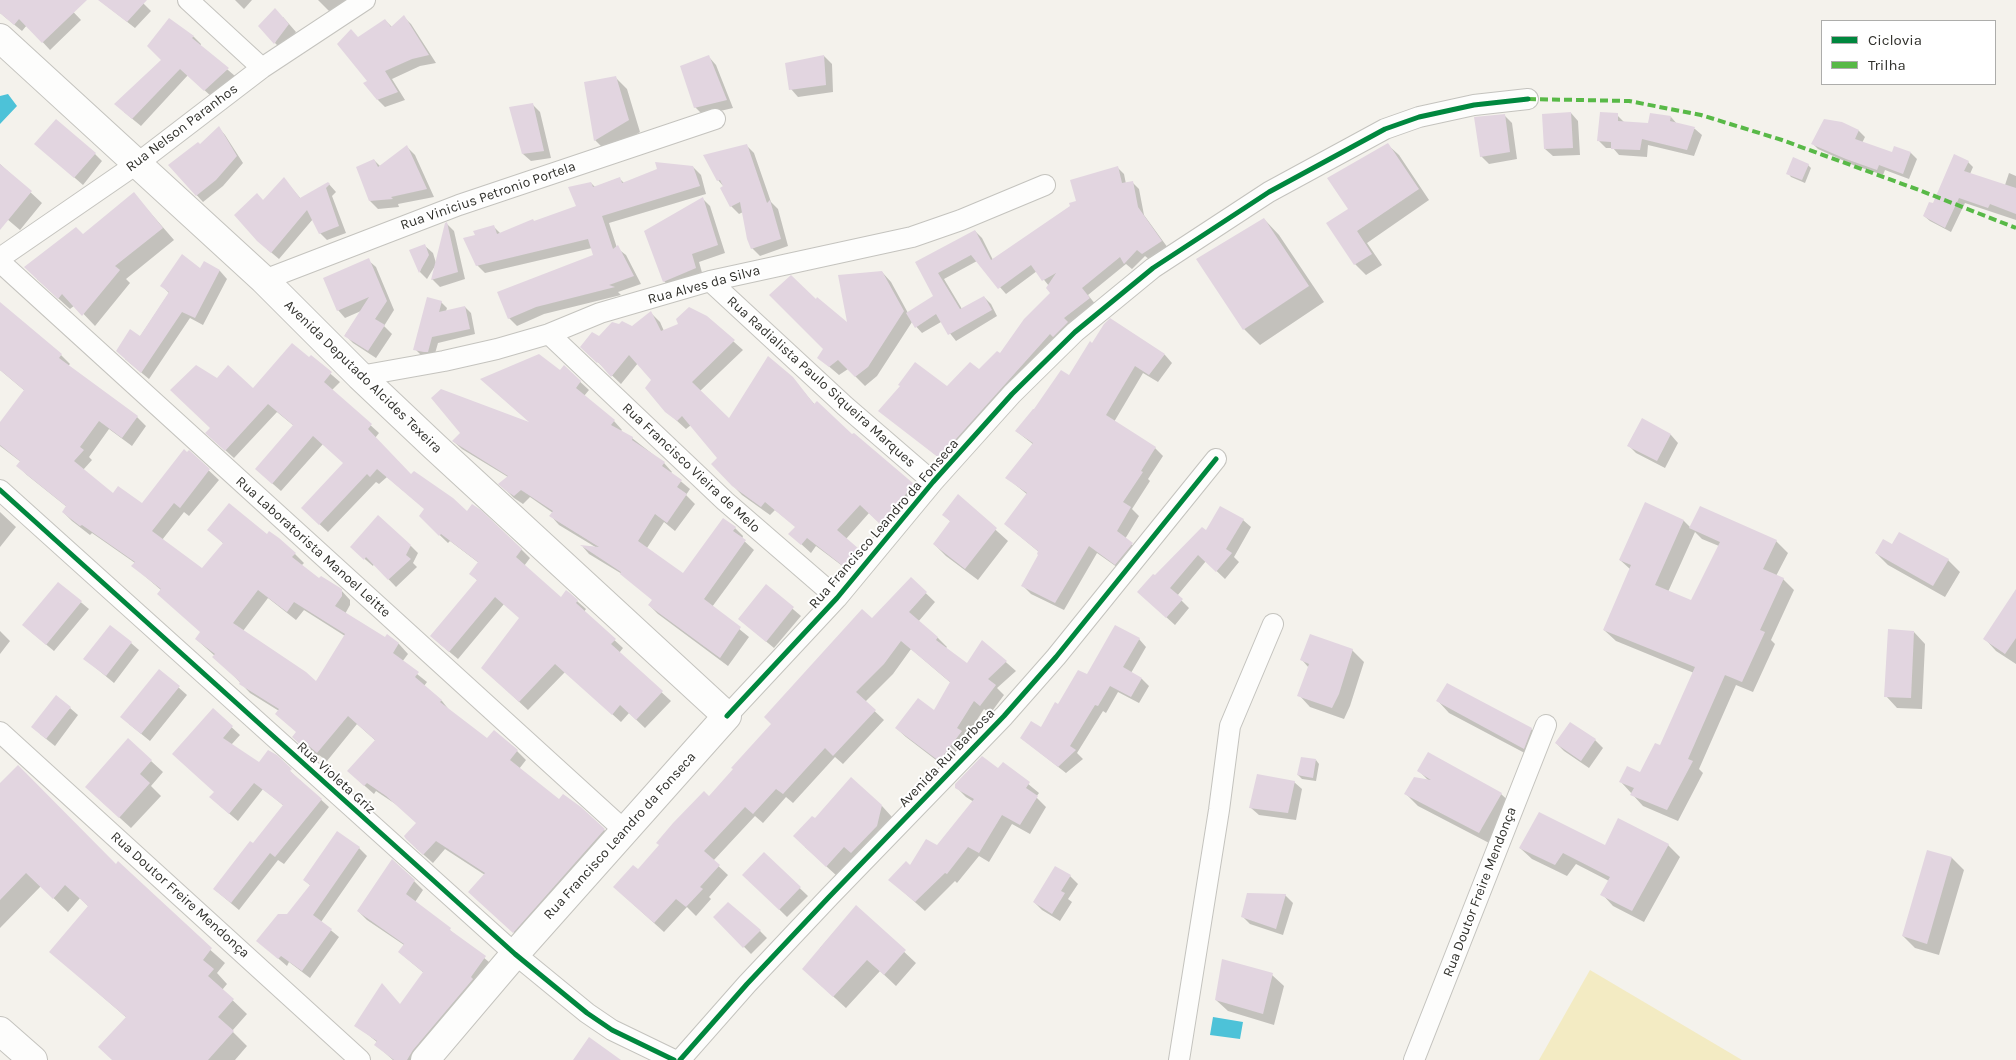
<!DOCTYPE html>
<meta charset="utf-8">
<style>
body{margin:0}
#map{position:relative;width:2016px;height:1060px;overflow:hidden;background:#f4f2ec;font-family:Karla,sans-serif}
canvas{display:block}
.legend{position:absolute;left:1821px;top:20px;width:175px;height:65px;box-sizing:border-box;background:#fff;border:1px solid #adadab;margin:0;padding:6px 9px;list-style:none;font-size:15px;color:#31312c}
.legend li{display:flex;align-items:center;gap:10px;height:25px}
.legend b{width:25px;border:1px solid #adadab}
</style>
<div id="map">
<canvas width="2016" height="1060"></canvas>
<ul class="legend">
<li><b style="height:6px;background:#00873e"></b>Ciclovia</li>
<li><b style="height:6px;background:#58b947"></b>Trilha</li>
</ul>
</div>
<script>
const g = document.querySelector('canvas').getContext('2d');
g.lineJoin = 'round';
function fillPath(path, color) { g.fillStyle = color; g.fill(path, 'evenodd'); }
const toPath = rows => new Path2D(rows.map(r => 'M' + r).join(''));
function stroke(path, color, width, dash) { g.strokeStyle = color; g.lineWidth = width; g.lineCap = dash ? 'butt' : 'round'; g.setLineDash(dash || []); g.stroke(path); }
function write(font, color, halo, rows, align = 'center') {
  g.font = font + ' Karla,sans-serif'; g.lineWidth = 4; g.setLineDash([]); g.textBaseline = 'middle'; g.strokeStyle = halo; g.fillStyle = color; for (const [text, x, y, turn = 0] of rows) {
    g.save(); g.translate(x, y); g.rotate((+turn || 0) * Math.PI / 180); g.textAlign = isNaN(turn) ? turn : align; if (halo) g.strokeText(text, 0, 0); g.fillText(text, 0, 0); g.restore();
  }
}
fillPath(toPath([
 [1590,970,1742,1060,1539,1060]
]), '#f3ebc3');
fillPath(toPath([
 [8,94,17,106,0,124,0,96],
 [1213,1017,1243,1022,1240,1039,1210,1035]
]), '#4dc2d8');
fillPath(toPath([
 [0,0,62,0,81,20,50,50,27,25,22,31,0,13],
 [99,0,140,0,151,11,135,28],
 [235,0,252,0,244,9],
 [318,0,346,0,334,16],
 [283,17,296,32,282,50,275,43],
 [404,17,411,24,436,63,420,66,392,79,405,100,385,107,378,100,369,82,359,38,385,20,392,27],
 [169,19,194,37,201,44,200,46,235,76,213,98,188,75,141,126,124,112,163,60],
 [824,56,832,64,833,92,798,97,791,89],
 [709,57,716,65,733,108,703,115,695,107],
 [615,77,627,89,640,132,607,152,595,140],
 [532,104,540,112,551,158,531,161,523,154],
 [1571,113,1578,121,1580,155,1553,156,1545,149],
 [1504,115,1512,123,1517,159,1489,164,1481,156],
 [1617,115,1624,122,1649,125,1671,117,1678,125,1695,129,1702,135,1694,156,1648,145,1647,157,1619,155,1613,148,1606,148,1599,141],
 [1842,123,1859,131,1865,137,1862,143,1892,154,1895,147,1911,153,1917,159,1909,179,1885,170,1883,175,1853,165,1818,149,1812,143],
 [219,128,225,135,243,163,223,186,203,202,170,166,200,146],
 [746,145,754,153,771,202,778,209,788,246,760,256,752,248,743,212,739,214,731,206,724,187,718,180],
 [1388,145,1399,155,1429,200,1367,243,1382,265,1366,275,1355,264,1350,209],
 [407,147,415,155,434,197,398,204,399,207,378,209,370,201,374,160,380,166],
 [44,151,95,154,102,161,83,185],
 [1968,162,1973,167,1970,174,2005,185,2009,173,2016,176,2016,220,1965,203,1951,232,1930,221,1924,216],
 [0,164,42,203,20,230,0,213],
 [1808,165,1811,168,1805,183,1791,177,1788,173],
 [693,167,701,175,706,194,609,223,617,248,626,255,641,284,618,292,621,295,544,314,517,326,509,318,594,256,592,248,485,273,477,265,476,236,494,227,501,234,577,207,591,183,595,187,619,178,624,183],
 [1117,167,1124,174,1126,184,1132,182,1139,189,1144,215,1168,248,1150,260,1145,256,1132,269,1126,264,1088,295,1096,305,946,463,880,411,947,388,979,371,1000,355,1051,293,1049,286,1037,271,1006,294,977,261,944,279,962,309,984,297,991,304,997,316,956,341,941,322,922,333,912,322,877,376,865,386,848,369,839,375,819,358,825,349,816,301,849,325,882,272,891,282,908,313,935,297,916,263,975,231,982,238,993,260,1078,202],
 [284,179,301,199,328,183,336,192,332,196,346,233,327,240,320,233,313,219,279,259,266,248,264,201],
 [134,194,174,240,126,279,130,283,95,326,75,305,70,309,37,279,83,236],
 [703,199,710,206,725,253,699,262,703,276,671,289,664,281],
 [1264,219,1279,235,1324,302,1260,345,1244,329,1198,260],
 [447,224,454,231,465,279,440,287,432,279,435,266,427,279,420,272,425,246,433,253,436,263],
 [368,260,376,267,394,310,384,326,392,334,376,358,353,343,345,335,361,311,345,318,338,310],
 [204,263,220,271,227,279,203,325,190,318,149,379,125,359,169,293,162,286,201,269],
 [441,302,447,308,446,311,465,307,471,313,475,334,438,343,434,357,421,355,415,349],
 [0,304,61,355,70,364,68,366,137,417,146,426,132,446,109,429,89,457,92,460,83,470,113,495,142,504,189,452,219,480,189,516,184,512,162,540,202,570,224,544,209,530,268,535,295,554,304,563,301,566,320,580,341,590,350,600,350,605,345,614,385,639,387,636,399,644,408,654,402,662,427,682,424,686,442,701,450,711,488,740,517,751,526,760,519,769,560,801,580,808,614,839,523,941,479,901,485,875,445,849,433,863,416,848,418,824,397,805,376,791,374,794,358,780,376,741,357,724,327,761,319,755,316,758,303,746,297,732,279,711,250,693,215,656,196,639,201,632,161,590,133,566,135,563,92,533,90,535,72,521,63,512,67,507,27,475,18,466,21,462,0,446,0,424,25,391,0,370],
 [268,598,296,620,304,610,345,636,316,682,243,631],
 [651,313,660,322,664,331,706,317,743,350,700,391,729,420,792,378,815,405,922,494,890,533,869,513,846,539,867,558,853,574,816,546,811,553,790,534,796,527,775,510,770,515,742,495,712,464,718,458,691,425,686,429,666,411,653,380,638,363,621,384,582,347,599,337,632,328],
 [1110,320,1165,355,1172,363,1158,382,1143,373,1114,422,1155,448,1163,456,1148,479,1150,481,1132,509,1139,516,1125,539,1140,552,1124,572,1097,553,1064,610,1031,594,1023,586,1040,555,1039,552,1005,524,1028,495,1007,478,1034,445,1016,431,1070,377],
 [311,357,340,382,332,390,379,433,375,438,412,476,521,549,530,558,524,566,561,599,569,594,586,609,584,612,623,648,619,653,671,701,645,728,629,713,621,722,565,672,528,710,491,676,520,618,504,604,458,659,440,644,478,581,471,574,479,563,450,541,448,543,420,516,425,509,387,477,379,484,376,482,328,532,302,508,345,463,323,444,281,491,265,477,294,426,277,412,234,458,215,441,212,428,217,379,253,390],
 [564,367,589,390,584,396,614,421,622,430,621,431,632,438,664,463,672,472,671,473,690,489,686,495,695,504,675,531,664,522,647,548,684,575,735,528,743,536,742,539,754,550,712,607,749,637,728,666,658,614,649,605,653,600,622,574,589,554,583,547,597,548,559,525,551,516,553,513,530,497,523,504,514,498,500,484,508,477,462,449,453,441,532,424,490,387,561,371],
 [1642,420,1671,435,1678,443,1665,468,1636,453,1628,445],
 [958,496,1008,541,978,580,946,556,934,544,951,522,944,515],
 [1646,504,1684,521,1691,528,1776,541,1788,553,1776,576,1783,579,1794,590,1771,640,1775,644,1753,692,1736,685,1699,769,1703,773,1678,821,1643,806,1621,782,1641,773,1661,747,1694,673,1616,641,1604,630,1630,569,1620,560],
 [1695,532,1702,539,1719,546,1692,602,1668,592],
 [0,512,16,527,0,547],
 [1243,520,1251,527,1234,557,1239,562,1225,579,1206,561,1177,596,1189,608,1175,625,1147,600,1155,577,1207,532],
 [411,546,418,553,413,563,417,567,396,587,374,564,373,566,359,554],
 [1893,546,1948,560,1960,572,1945,597,1888,565,1876,553],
 [911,579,935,602,918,622,938,638,947,647,945,649,967,665,983,642,1016,671,997,688,1004,695,990,714,984,709,966,737,970,741,949,770,906,737,896,728,934,712,951,683,911,649,893,674,865,702,884,720,843,764,835,757,793,803,786,797,763,823,755,816,713,861,728,875,709,897,711,899,696,916,687,907,664,932,624,896,638,870,709,797],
 [58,583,89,609,54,651,31,632],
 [766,586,801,616,774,648,739,619],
 [2016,591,2016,664,1996,651,1985,639],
 [0,631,10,641,0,654],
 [1914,632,1925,644,1922,709,1897,708,1886,696],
 [1139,639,1146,647,1131,673,1142,679,1149,686,1139,703,1118,692,1106,713,1103,711,1077,753,1083,759,1066,773,1021,738,1041,729,1059,705],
 [131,643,139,650,114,683,85,659],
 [1352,650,1364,662,1350,706,1344,719,1310,707,1299,695,1309,668,1302,660],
 [159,670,187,695,150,741,129,724],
 [1438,701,1531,729,1543,741,1536,759,1449,713],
 [70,708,78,715,55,746,40,734],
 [213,710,240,735,231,745,259,763,269,752,329,807,284,864,278,860,239,910,214,889,253,845,284,806,263,789,238,821,219,805,215,792],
 [1570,723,1595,740,1603,748,1589,768,1564,751,1556,743],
 [1316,760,1319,764,1316,781,1302,779,1298,775],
 [151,761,163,772,151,786,161,796,131,828,98,798],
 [1003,763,1039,793,1036,797,1046,807,1030,834,1012,824,989,862,979,856,957,883,955,881,925,911,890,880,937,847,974,802,966,797,956,787,998,769],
 [1419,771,1501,794,1513,805,1491,844,1418,806,1406,794,1428,780],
 [1294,782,1302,789,1296,820,1259,815,1251,808],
 [0,784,116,866,225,963,217,973,227,984,222,990,247,1014,232,1031,247,1046,235,1060,113,1060,127,1018,51,952,89,907,80,898,68,912,41,886,0,928],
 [882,806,892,817,886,836,837,876,805,847,815,820],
 [1668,845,1680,857,1644,922,1613,906,1602,894,1609,881,1576,864,1567,876,1532,859,1520,848],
 [359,848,367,856,321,922,339,937,310,978,289,962,287,966,258,941,288,915,311,886,304,880],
 [1928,851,1952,858,1964,870,1939,955,1915,948,1903,936],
 [764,854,808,896,787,917,744,875],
 [1070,876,1078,884,1068,899,1072,902,1060,921,1042,910,1034,902],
 [414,881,423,890,415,902,494,966,420,1060,393,1060,376,1045,377,1042,356,1025,401,1005,424,973,399,952,404,945,367,920,358,911],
 [1285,895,1293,903,1283,935,1250,924,1243,917],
 [856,907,916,963,896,986,880,971,846,1008,815,980,821,949,820,948],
 [715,917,760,931,767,938,751,954],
 [1272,975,1284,986,1274,1025,1228,1011,1216,1000]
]), '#0003');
fillPath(toPath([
 [0,0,87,0,42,43,19,19,14,25,0,13],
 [98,0,147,0,127,22],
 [275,8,289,24,274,44,258,26],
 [404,15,429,55,412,59,385,71,398,92,377,100,363,83,367,81,337,44,351,29,358,37,385,19,391,27],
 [169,18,194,36,192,38,229,68,204,91,180,69,132,119,114,104,161,60,147,46],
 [709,55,727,100,694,108,680,66],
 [824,55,826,85,789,90,785,63],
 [616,76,629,120,594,141,584,82],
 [533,103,544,151,522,154,509,107],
 [1571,112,1573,148,1544,149,1542,114],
 [1600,112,1618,113,1618,121,1648,123,1650,113,1671,116,1670,121,1695,127,1687,150,1642,139,1640,150,1611,149,1611,142,1597,141],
 [1505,114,1510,152,1480,157,1474,117],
 [56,119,96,153,74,178,34,144],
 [1824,119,1842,122,1859,130,1855,139,1892,152,1894,146,1911,152,1903,174,1879,165,1877,170,1846,159,1811,144],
 [219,126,237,156,216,180,196,196,168,165,198,142,200,144],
 [1388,143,1419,189,1357,231,1372,254,1354,265,1326,223,1348,209,1327,178],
 [747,144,767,203,770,200,781,239,751,249,747,239,740,202,730,207,720,188,723,186,720,180,717,181,703,155],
 [407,145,427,189,391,197,393,199,369,201,356,167,374,159,378,167],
 [1954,154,1969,161,1964,171,2016,188,2016,214,1990,204,1988,208,1959,198,1945,228,1923,216,1929,202,1933,203],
 [1793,157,1809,164,1802,180,1786,174],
 [655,162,693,166,700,186,602,216,613,249,618,245,634,276,609,285,615,287,536,307,508,319,497,292,593,255,588,239,476,266,463,238,475,235,473,231,494,225,497,234,533,219,534,221,576,206,568,187,591,182,593,187,620,177,622,183,657,169],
 [0,164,32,191,0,230],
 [1118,166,1122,183,1133,181,1138,207,1162,241,1142,254,1137,250,1124,264,1120,257,1082,288,1090,298,1064,318,1068,322,1053,337,1050,334,939,458,878,411,900,386,898,385,915,362,947,386,970,362,979,369,997,351,1000,353,1024,319,1050,293,1046,288,1056,273,1042,281,1031,265,998,289,971,255,938,273,960,309,984,296,992,310,948,335,936,314,915,328,906,313,933,296,915,262,975,230,991,260,1070,206,1069,203,1076,201,1070,180],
 [284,177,300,198,328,182,330,184,326,188,339,226,319,234,307,210,271,253,257,241,234,215,257,193,263,200],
 [134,192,163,228,115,266,120,270,82,316,62,294,58,299,24,267,76,227,83,234],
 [703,197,718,245,692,254,696,268,663,282,644,231],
 [1264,218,1309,286,1243,330,1196,259],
 [447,222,458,272,431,280,445,223],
 [425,244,429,255,419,273,409,250],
 [182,254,200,268,204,261,220,270,195,318,182,312,141,373,116,351,130,329,140,336,169,292,160,286],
 [369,258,387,301,375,319,385,325,368,351,344,336,369,297,337,311,323,278],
 [882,271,904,311,868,367,855,377,838,360,829,367,817,358,823,349,769,295,791,275,816,299,817,297,847,322,838,275],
 [427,297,442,301,439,312,465,306,470,329,432,337,428,352,424,352,413,350],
 [0,302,62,354,59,358,138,416,122,438,99,421,80,447,84,450,74,461,113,493,118,486,142,503,184,449,187,452,189,450,210,469,180,508,174,503,152,531,202,568,223,543,207,530,229,503,267,534,269,531,279,538,296,553,292,557,319,578,321,576,342,589,342,596,335,606,385,637,387,634,399,643,393,653,419,672,415,677,442,700,440,702,487,738,494,730,518,750,510,760,559,799,563,794,581,807,605,829,513,933,468,892,485,873,436,841,423,855,406,839,404,836,416,823,386,796,367,783,364,786,347,771,375,740,348,716,317,753,309,746,306,750,292,737,296,732,275,714,279,709,239,684,240,682,212,657,215,654,195,639,200,632,157,594,161,589,131,566,135,562,82,525,80,526,62,512,66,506,16,466,20,461,0,445,0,422,24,390,0,370],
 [258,590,287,612,294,602,345,634,316,681,306,672,233,623],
 [689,307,707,316,735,340,692,382,729,418,768,356,793,377,814,404,817,401,852,434,854,433,914,484,881,525,860,505,837,530,859,549,843,566,807,538,801,545,788,534,795,527,765,502,761,507,732,486,711,464,717,458,682,416,677,421,665,412,645,388,651,380,629,355,611,377,598,362,597,363,580,347,592,332,599,336,612,322,619,324,622,321,632,326,651,311,661,331,678,324,676,319],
 [1110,318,1165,354,1149,375,1135,366,1106,415,1156,447,1141,471,1143,472,1123,502,1131,507,1117,531,1133,543,1115,565,1089,546,1055,603,1021,586,1038,555,1037,554,1038,551,1004,524,1027,493,1005,478,1033,443,1015,431,1033,409,1034,409,1061,370,1069,375,1090,341,1092,343,1104,324],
 [292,343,309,357,311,355,332,372,324,382,372,424,368,429,411,474,414,471,453,498,467,511,472,504,481,510,522,549,516,557,561,597,566,590,570,593,578,600,576,603,616,639,611,644,663,691,636,720,620,705,612,715,555,664,519,702,481,668,519,618,495,597,449,652,430,636,477,580,469,574,478,562,441,534,439,536,419,516,424,509,377,469,370,477,367,474,319,525,301,508,343,463,313,436,272,484,255,469,293,425,268,404,225,451,205,433,210,428,170,390,196,365,217,378,228,365,253,388],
 [539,354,560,370,564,365,581,381,576,388,615,420,611,425,633,437,632,440,665,462,662,466,682,480,677,487,687,494,667,523,655,514,638,541,683,573,723,518,736,527,733,531,746,540,704,599,741,627,720,658,648,605,652,600,620,574,621,572,580,545,599,547,549,516,553,511,521,490,514,496,505,490,498,484,508,476,452,441,460,433,431,398,441,389,529,422,480,379],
 [1642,418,1671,434,1657,461,1627,446],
 [958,494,997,528,965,569,933,544,950,521,942,515],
 [1645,502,1684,520,1655,585,1691,600,1720,542,1689,528,1700,506,1777,540,1763,569,1784,578,1760,630,1765,632,1742,682,1725,675,1688,759,1693,761,1667,810,1630,795,1634,788,1619,782,1627,766,1640,772,1655,743,1660,745,1695,667,1603,630,1631,565,1619,560],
 [1220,506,1244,519,1226,549,1232,553,1216,572,1198,555,1170,588,1183,599,1166,618,1137,592,1153,574,1155,575,1202,527,1206,530],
 [378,515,411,545,406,555,411,559,388,580,366,557,364,560,350,547],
 [1899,532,1949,559,1933,586,1875,553,1883,539,1892,544],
 [911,577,927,592,909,612,938,637,936,640,967,663,982,640,1007,661,988,679,996,685,980,706,974,701,957,728,962,731,939,761,895,728,918,698,934,710,950,682,901,641,884,664,856,692,876,710,833,756,825,748,783,794,776,789,753,814,745,807,704,851,720,865,700,887,703,889,686,907,676,899,654,923,613,887,633,865,638,869,659,845,656,843,673,823,704,791,709,796,733,769,731,768,771,724,764,717,862,609,872,618],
 [58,582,82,601,46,645,22,625],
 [766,584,794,607,766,642,738,619],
 [2016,589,2016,638,2005,654,1983,639],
 [110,625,132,642,106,676,83,659],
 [1115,625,1140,638,1123,667,1142,678,1131,697,1110,686,1098,706,1095,705,1070,746,1076,750,1058,767,1020,738,1031,721,1041,727,1055,702,1058,704,1078,670,1087,674],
 [1888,629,1914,631,1911,698,1884,697],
 [1310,634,1353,649,1339,694,1332,708,1297,696,1309,664,1300,660],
 [159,669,180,686,141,734,120,717],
 [1447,683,1532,728,1524,749,1436,701],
 [56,695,71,707,46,739,31,727],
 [213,708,233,726,223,738,259,762,268,750,277,755,292,769,290,771,322,799,275,857,270,853,231,903,213,889,250,841,253,843,283,805,254,783,229,814,209,797,214,792,172,754],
 [1570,722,1596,739,1581,761,1555,743],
 [128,738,152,760,140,774,150,783,119,818,85,787],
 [1428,752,1502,793,1479,833,1404,794,1414,777,1431,780,1417,771],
 [982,756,998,768,1003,762,1030,782,1026,788,1038,796,1020,825,1002,815,979,853,968,847,947,874,945,873,915,902,888,880,906,861,910,865,926,839,937,845,974,799,955,788,955,784],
 [1301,757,1316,759,1313,778,1297,775],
 [18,765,116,864,118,861,212,948,203,960,214,969,208,976,234,999,218,1017,234,1031,208,1060,112,1060,98,1047,126,1017,49,952,88,906,65,885,53,899,26,873,0,900,0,783],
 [1257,774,1295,781,1288,813,1249,808],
 [851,777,882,805,877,826,851,853,844,847,826,867,793,836,812,816,815,818],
 [1539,812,1605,845,1618,818,1669,844,1632,911,1600,895,1610,877,1563,853,1555,865,1519,848],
 [337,831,360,847,313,915,332,929,302,971,281,956,278,959,256,941,278,914,287,914,310,885,303,880],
 [1927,850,1952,857,1927,944,1902,936],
 [764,852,801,887,779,910,742,875],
 [392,859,415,880,406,894,451,928,450,930,486,956,471,977,473,979,413,1050,407,1060,394,1060,374,1045,377,1041,354,1026,382,983,400,1004,423,972,398,952,404,944,357,911],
 [1055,866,1071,875,1061,891,1065,893,1052,914,1033,902],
 [1247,893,1286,894,1276,929,1241,917],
 [728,902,761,930,743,948,713,917],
 [856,905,906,950,884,975,867,960,833,997,802,969],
 [1222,959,1273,973,1263,1014,1215,1000],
 [589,1037,621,1060,573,1060]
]), '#e2d5e0');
const street = toPath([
 [188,0,262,68],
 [0,258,138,163,262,68,365,0],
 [0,262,625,831],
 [264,280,459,205,715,119],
 [710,281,845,406,933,482],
 [549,334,725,501,837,598],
 [360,376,444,361,497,349,549,334,600,313,710,281,912,237,961,220,1045,185],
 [0,490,515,954,587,1013,612,1030,674,1060],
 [727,716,837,598,933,482,1012,394,1075,332,1153,268,1269,192,1385,129,1419,117,1474,105,1528,99],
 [0,732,360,1060],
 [680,1060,747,984,829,897,1004,716,1056,657,1216,459],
 [1179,1060,1219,810,1230,726,1273,624],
 [1414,1060,1546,725]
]);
const secondary = toPath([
 [0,38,264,280,360,376,434,446,727,716,515,954,425,1060],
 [0,1031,33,1060]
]);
stroke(street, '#c4c3be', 22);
stroke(secondary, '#c4c3be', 30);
stroke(street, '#fdfdfc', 20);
stroke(secondary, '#fdfdfc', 28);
stroke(toPath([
 [1528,99,1629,101,1701,115,1782,140,1919,190,2016,228]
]), '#58b947', 4, [8, 4]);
stroke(toPath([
 [0,490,515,954,587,1013,612,1030,674,1060],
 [727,716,837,598,933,482,1012,394,1075,332,1153,268,1269,192,1385,129,1419,117,1474,105,1528,99],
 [680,1060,747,984,829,897,1004,716,1056,657,1216,459]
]), '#00873e', 5);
write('14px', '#31312c', '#fff', [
 ["Rua Nelson Paranhos",182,128,-37],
 ["Rua Vinicius Petronio Portela",488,196,-19],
 ["Rua Alves da Silva",704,285,-15],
 ["Avenida Deputado Alcides Texeira",363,377,44],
 ["Rua Radialista Paulo Siqueira Marques",821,382,42],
 ["Rua Francisco Vieira de Melo",691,468,43],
 ["Rua Francisco Leandro da Fonseca",884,524,-49],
 ["Rua Laboratorista Manoel Leitte",313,547,42],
 ["Avenida Rui Barbosa",947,758,-46],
 ["Rua Violeta Griz",336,778,42],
 ["Rua Francisco Leandro da Fonseca",620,836,-48],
 ["Rua Doutor Freire Mendonça",1480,892,-69],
 ["Rua Doutor Freire Mendonça",180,895,42]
]);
</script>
